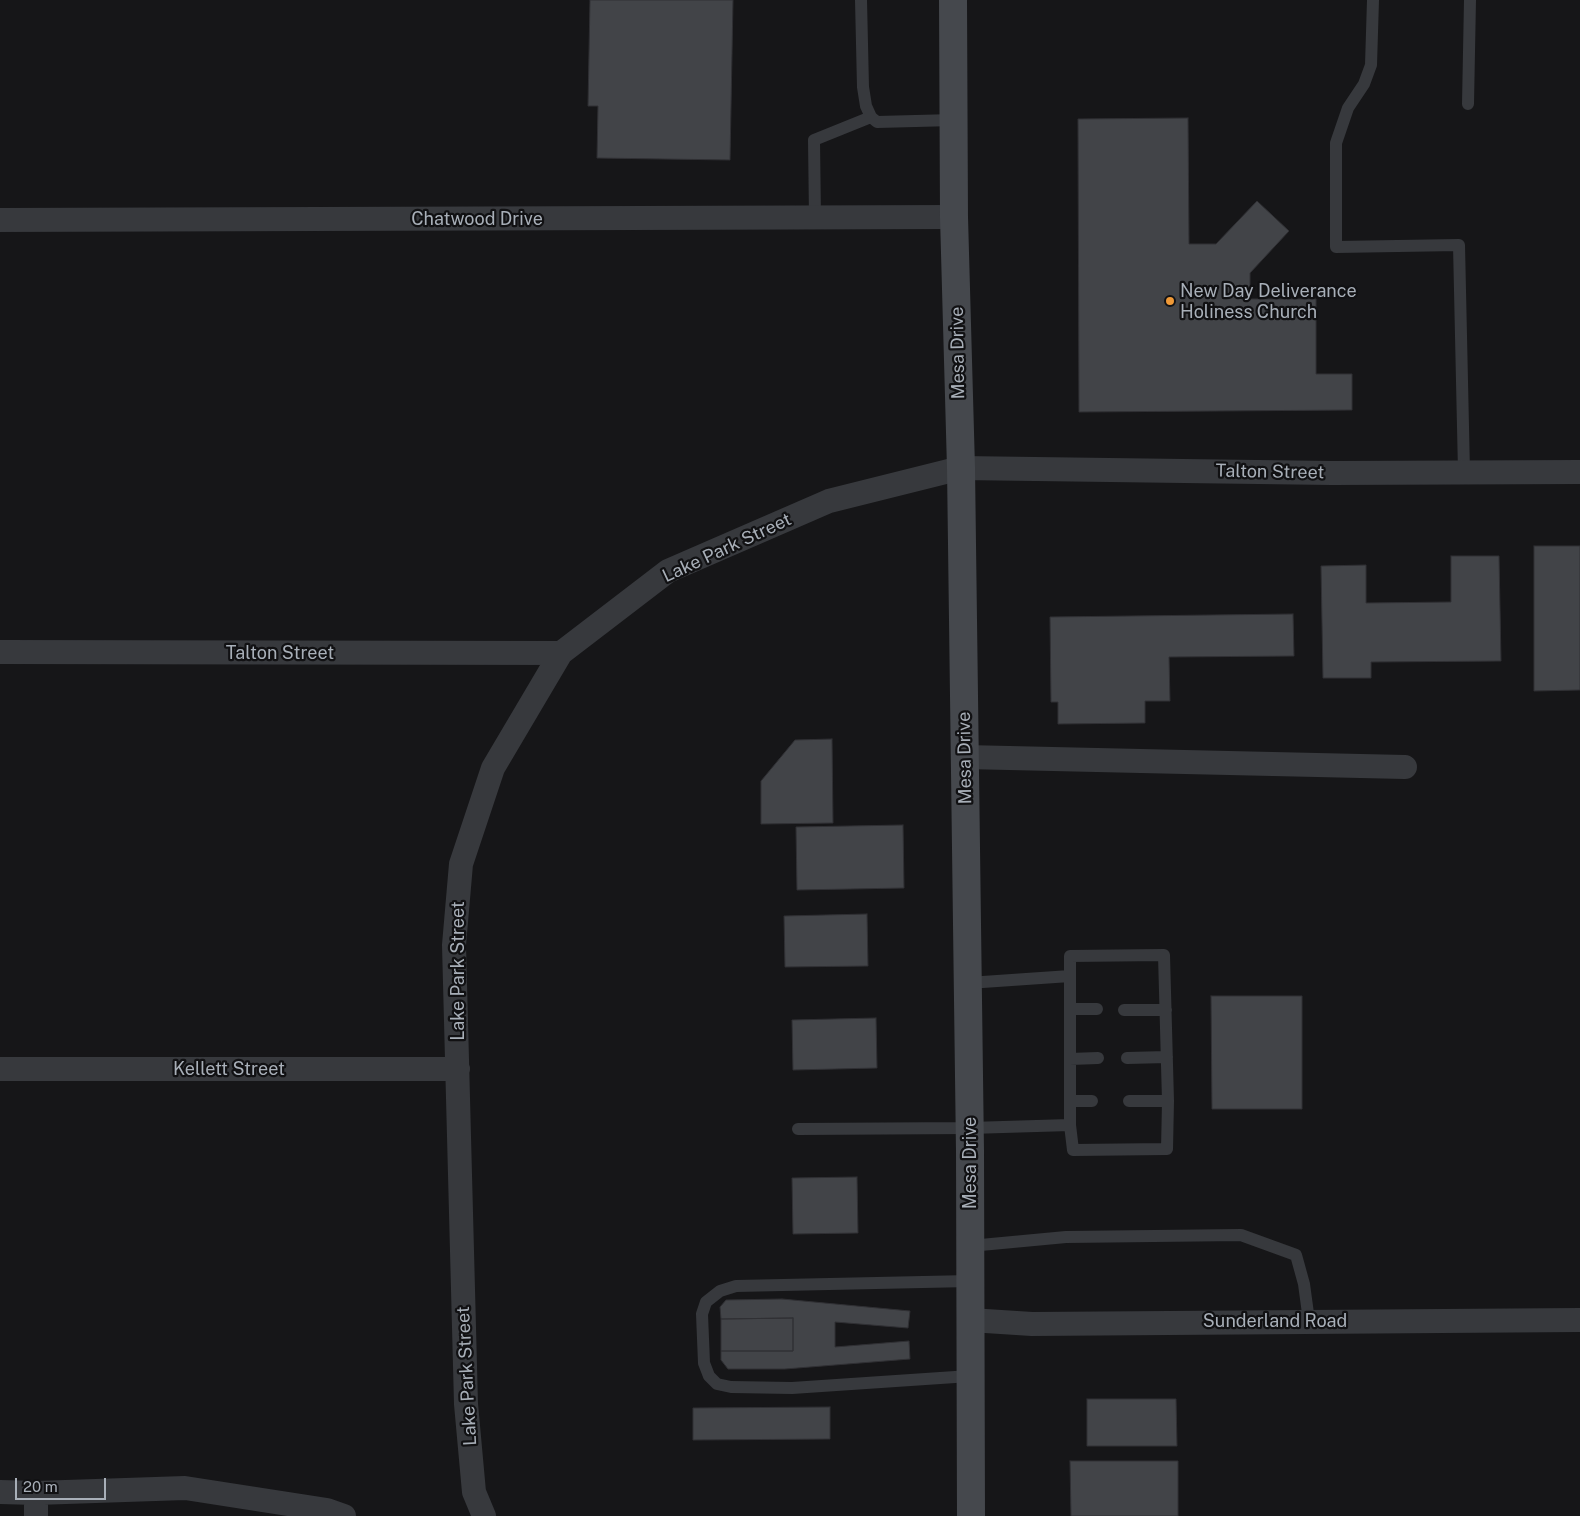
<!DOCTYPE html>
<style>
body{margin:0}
#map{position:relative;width:1580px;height:1516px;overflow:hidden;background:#161618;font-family:"Public Sans",sans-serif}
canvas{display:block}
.scale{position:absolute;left:15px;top:1478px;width:91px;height:22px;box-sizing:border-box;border:2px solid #a8afb8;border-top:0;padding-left:6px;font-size:15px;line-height:18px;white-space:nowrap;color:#a8afb8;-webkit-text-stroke:4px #111113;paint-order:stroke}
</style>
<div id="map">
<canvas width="1580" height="1516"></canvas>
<div class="scale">20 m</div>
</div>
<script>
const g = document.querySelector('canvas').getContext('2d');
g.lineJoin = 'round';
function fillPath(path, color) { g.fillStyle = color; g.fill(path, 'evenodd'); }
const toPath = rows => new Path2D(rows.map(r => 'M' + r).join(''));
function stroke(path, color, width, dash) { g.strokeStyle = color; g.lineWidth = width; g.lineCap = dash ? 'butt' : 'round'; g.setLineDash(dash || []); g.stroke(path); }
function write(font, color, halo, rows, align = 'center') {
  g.font = font + ' "Public Sans",sans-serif'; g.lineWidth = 4.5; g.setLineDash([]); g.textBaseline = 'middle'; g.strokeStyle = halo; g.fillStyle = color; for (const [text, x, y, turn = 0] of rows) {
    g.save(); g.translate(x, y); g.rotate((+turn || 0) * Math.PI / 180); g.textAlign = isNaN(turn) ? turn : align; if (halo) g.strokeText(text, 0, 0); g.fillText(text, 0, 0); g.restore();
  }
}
const building = toPath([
 [590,0,733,0,730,160,597,158,598,106,588,106,590,0],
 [1188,118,1189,244,1216,244,1257,201,1289,231,1250,273,1250,299,1316,299,1316,374,1352,374,1352,410,1079,412,1078,119,1188,118],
 [1534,546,1580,546,1580,690,1534,691,1534,546],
 [1451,556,1499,556,1501,661,1371,662,1371,678,1323,678,1321,566,1366,565,1366,603,1451,602,1451,556],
 [1293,614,1294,656,1169,657,1170,701,1145,701,1145,723,1058,724,1058,702,1051,702,1050,617,1293,614],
 [832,739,833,823,761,824,761,781,795,740,832,739],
 [903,825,904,888,797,890,796,827,903,825],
 [867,914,868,966,785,967,784,916,867,914],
 [1211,996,1302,996,1302,1109,1212,1109,1211,996],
 [876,1018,877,1068,793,1070,792,1020,876,1018],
 [857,1177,858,1233,793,1234,792,1178,857,1177],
 [782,1299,910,1311,908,1328,835,1322,835,1347,909,1341,910,1359,785,1369,728,1369,721,1360,721,1351,793,1351,793,1318,721,1319,720,1307,726,1300,782,1299],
 [793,1318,793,1351,721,1351,721,1319,793,1318],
 [1087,1399,1176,1399,1177,1446,1087,1446,1087,1399],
 [830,1407,830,1439,693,1440,693,1408,830,1407],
 [1070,1461,1178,1461,1178,1516,1071,1516,1070,1461]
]);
fillPath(building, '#424448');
stroke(building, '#303034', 1);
stroke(toPath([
 [861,0,863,87,866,106,871,117,877,122,954,120],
 [1373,0,1371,65,1364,84,1348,108,1336,143,1336,247,1459,245,1464,472],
 [1468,104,1470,0],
 [815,218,814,140,871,117],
 [1070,1009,1097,1009],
 [1124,1010,1166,1010],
 [1127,1058,1167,1057],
 [1070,1059,1098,1058],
 [1070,1101,1092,1101],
 [1129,1101,1168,1101],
 [1070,1125,1073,1150,1167,1149,1168,1101,1164,955,1070,956,1070,976],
 [798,1129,970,1128,1070,1125,1070,976,968,983],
 [970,1246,1066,1237,1241,1235,1296,1255,1304,1284,1309,1321],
 [970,1281,736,1286,720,1291,706,1302,702,1314,704,1363,709,1376,717,1384,731,1387,792,1388,970,1376]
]), '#37393d', 12);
stroke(toPath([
 [0,220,954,217],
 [0,652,561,653],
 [965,757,1405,767],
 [0,1069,458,1069],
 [970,1320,1032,1324,1580,1320],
 [0,1492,36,1493,185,1488,327,1510,344,1516],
 [36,1516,36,1493],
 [484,1516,474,1492,466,1404,454,945,461,864,493,768,561,653,668,571,829,501,961,468,1332,473,1580,472]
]), '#37393d', 24);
stroke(toPath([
 [953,0,954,217,961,468,970,1151,971,1516]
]), '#45484d', 28);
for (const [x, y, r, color] of [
 [1170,301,5,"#ef9937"]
]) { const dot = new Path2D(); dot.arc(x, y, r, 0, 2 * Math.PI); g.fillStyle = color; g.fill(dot); stroke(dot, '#111113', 2); }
write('18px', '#a8afb8', '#111113', [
 ["Chatwood Drive",477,219],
 ["Mesa Drive",958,353,-91],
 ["Talton Street",1270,472,1],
 ["Lake Park Street",727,548,-25],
 ["Talton Street",280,653],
 ["Mesa Drive",965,758,-91],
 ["Lake Park Street",458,971,-90],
 ["Kellett Street",229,1069],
 ["Mesa Drive",970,1163,-90],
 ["Sunderland Road",1275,1321],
 ["Lake Park Street",467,1376,-93]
]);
write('18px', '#a8afb8', '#111113', [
 ["New Day Deliverance",1180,291],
 ["Holiness Church",1180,312]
], 'left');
</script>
